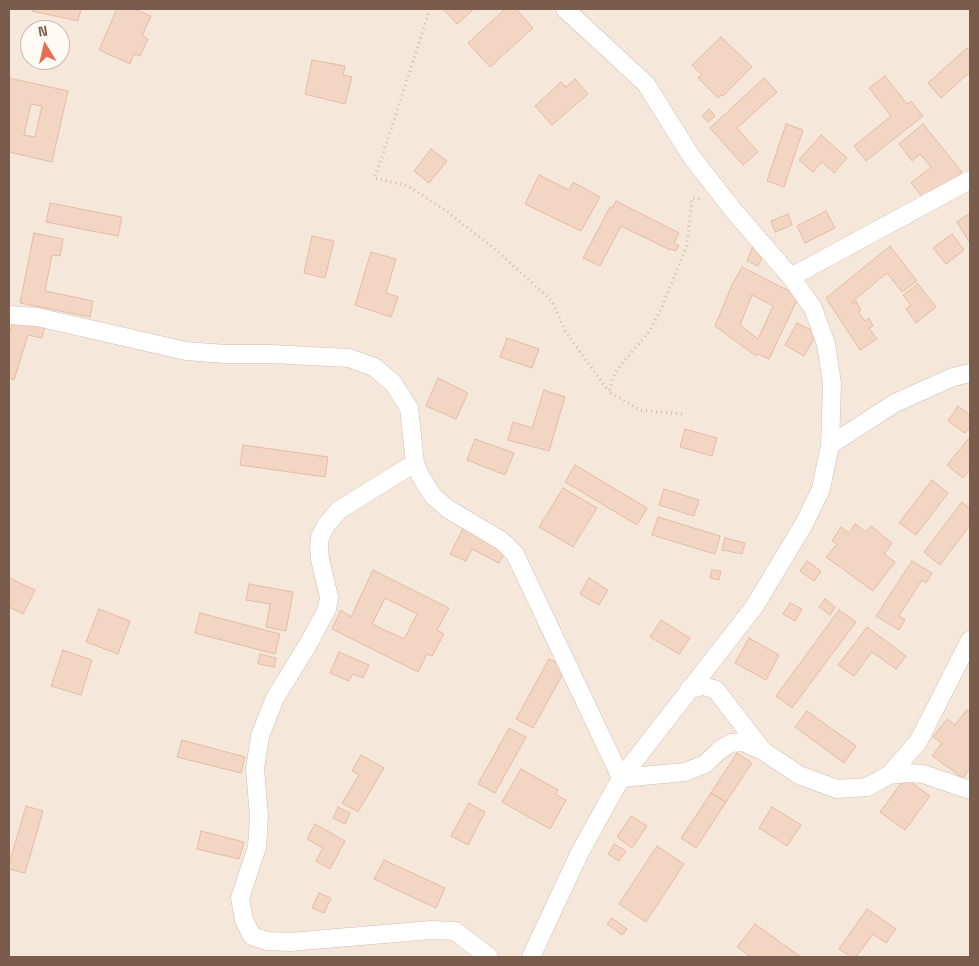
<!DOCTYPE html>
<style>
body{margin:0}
#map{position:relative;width:979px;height:966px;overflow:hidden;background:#fdf6ec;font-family:"Space Grotesk",sans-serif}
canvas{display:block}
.frame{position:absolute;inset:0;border:10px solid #7a5c4d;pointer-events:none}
.north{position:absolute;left:20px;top:20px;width:50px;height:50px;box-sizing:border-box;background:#fffaf3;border:1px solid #cabbb1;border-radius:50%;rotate:351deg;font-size:14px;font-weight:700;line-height:20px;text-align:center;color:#7a5c4d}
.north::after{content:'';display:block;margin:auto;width:18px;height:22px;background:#e76f51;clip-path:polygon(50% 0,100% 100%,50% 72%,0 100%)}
</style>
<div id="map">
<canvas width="979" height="966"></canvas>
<div class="frame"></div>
<div class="north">N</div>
</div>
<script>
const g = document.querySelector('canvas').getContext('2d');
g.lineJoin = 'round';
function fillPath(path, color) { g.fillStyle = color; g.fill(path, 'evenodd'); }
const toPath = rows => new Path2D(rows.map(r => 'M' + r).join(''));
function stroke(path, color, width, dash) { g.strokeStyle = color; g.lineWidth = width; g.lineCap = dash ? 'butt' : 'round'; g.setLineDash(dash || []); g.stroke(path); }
fillPath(toPath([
 [9,9,970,9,970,957,9,957],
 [30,30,60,30,60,60,30,60]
]), '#f5e8da');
const building = toPath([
 [33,9,81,9,78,21,32,11,33,9],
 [117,9,134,9,151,16,142,36,148,39,140,56,134,54,130,64,99,50,117,9],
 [443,9,474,9,457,24,443,9],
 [505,9,516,9,533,28,490,67,468,43,505,9],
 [721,37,752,67,723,96,722,95,718,98,698,78,702,75,692,65,721,37],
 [967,48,970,51,970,72,941,98,928,83,967,48],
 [312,60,345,66,343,75,352,77,345,104,305,94,312,60],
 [885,76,907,104,911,101,923,116,866,161,854,146,891,116,869,88,885,76],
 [9,78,68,91,52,162,9,152,9,78],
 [31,104,42,106,35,137,24,135,31,104],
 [764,78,777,92,737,128,758,152,743,165,710,128,764,78],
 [575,79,588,94,552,125,535,106,561,82,566,87,575,79],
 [709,109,715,116,708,122,702,116,709,109],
 [786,124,803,130,784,187,767,181,786,124],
 [923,124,962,172,926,201,911,183,931,167,920,154,912,161,899,144,923,124],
 [821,135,847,158,834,173,822,162,813,172,799,160,821,135],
 [431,149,447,161,429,183,414,171,431,149],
 [539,175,569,190,573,182,600,197,581,231,525,204,539,175],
 [616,201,679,233,674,243,679,246,676,251,671,249,670,250,621,226,600,266,583,258,610,207,612,208,616,201],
 [50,203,122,217,118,236,46,222,50,203],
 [826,211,835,228,805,243,797,226,826,211],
 [970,213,970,243,957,222,970,213],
 [788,214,792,225,775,232,771,221,788,214],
 [34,233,63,239,60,256,52,255,45,291,93,301,90,317,20,303,34,233],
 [952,234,964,250,946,264,933,248,952,234],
 [312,236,334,241,325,278,304,273,312,236],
 [753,246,765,251,758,266,747,261,753,246],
 [890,246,917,281,902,292,887,273,852,302,853,303,856,301,861,310,858,312,865,321,869,318,873,326,869,328,877,339,860,350,826,298,890,246],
 [371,252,396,259,386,293,398,297,391,317,355,305,371,252],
 [742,267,799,296,769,359,758,354,756,356,715,326,732,285,742,267],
 [752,295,773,306,758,339,740,325,752,295],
 [918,284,936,307,916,323,906,309,911,305,903,295,918,284],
 [14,319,45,326,42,338,28,335,14,380,9,378,9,334,14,319],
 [797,323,817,333,804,356,785,345,797,323],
 [507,338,539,349,532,368,500,357,507,338],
 [438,378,468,393,456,419,426,406,438,378],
 [544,390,565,397,549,451,508,440,513,422,532,428,544,390],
 [958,406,970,415,970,427,965,433,948,421,958,406],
 [685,429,717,438,712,456,680,447,685,429],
 [970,437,970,470,963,478,947,465,970,437],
 [475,439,514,453,505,475,467,460,475,439],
 [243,445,328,457,325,477,240,465,243,445],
 [575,465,647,508,637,525,565,482,575,465],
 [932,480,948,493,916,535,899,523,932,480],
 [563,488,597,508,573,547,539,527,563,488],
 [664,489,699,500,694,516,659,505,664,489],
 [962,502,970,509,970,525,940,565,924,552,962,502],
 [658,517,720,536,715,554,652,535,658,517],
 [855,524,866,532,871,526,892,543,884,554,895,562,873,591,826,557,837,544,832,541,841,527,849,533,855,524],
 [464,527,507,549,499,563,472,549,466,561,450,554,464,527],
 [725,538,745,543,742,554,722,550,725,538],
 [807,561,821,571,814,581,800,571,807,561],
 [912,561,932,573,926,583,922,580,899,616,905,620,899,630,876,616,912,561],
 [373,570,449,608,437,630,444,634,432,656,427,654,418,672,332,629,341,610,351,617,373,570],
 [385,598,417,614,404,639,372,624,385,598],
 [712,570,721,571,719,580,710,578,712,570],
 [9,578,35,590,23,614,9,607,9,578],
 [589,578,608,590,599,605,580,594,589,578],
 [249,584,293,592,286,631,266,627,270,604,246,600,249,584],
 [825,599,835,607,830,615,819,607,825,599],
 [790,603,802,609,795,621,783,614,790,603],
 [99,609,130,621,118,654,86,642,99,609],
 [839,610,856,622,792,708,776,696,839,610],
 [200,613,280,634,275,654,195,633,200,613],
 [661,620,690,638,679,654,650,637,661,620],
 [867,627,906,656,896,669,872,652,854,676,838,665,867,627],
 [749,638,779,655,766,680,735,663,749,638],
 [63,650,92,660,81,695,51,686,63,650],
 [339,652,369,665,363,678,353,674,349,681,330,673,339,652],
 [260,654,276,658,274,667,258,664,260,654],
 [549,659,566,668,533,728,516,719,549,659],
 [967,710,970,712,970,768,963,778,932,756,942,743,933,737,947,719,955,725,967,710],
 [807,711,856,746,844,763,795,727,807,711],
 [509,728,526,737,495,793,478,784,509,728],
 [182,740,245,757,241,773,177,757,182,740],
 [737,753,752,763,726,802,711,793,737,753],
 [361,755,384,768,358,812,342,803,359,775,352,771,361,755],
 [521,769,558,790,555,794,566,800,550,829,502,802,521,769],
 [905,778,930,796,905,830,880,812,905,778],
 [711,793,726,802,696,848,681,838,711,793],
 [469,803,485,812,468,845,451,836,469,803],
 [26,806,43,811,25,873,9,869,9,864,26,806],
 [338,807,350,813,345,824,333,818,338,807],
 [772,807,801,825,787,846,759,828,772,807],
 [631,816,647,826,632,848,617,837,631,816],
 [315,824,345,841,330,869,316,861,323,848,307,839,315,824],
 [201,831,244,842,239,859,197,849,201,831],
 [614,844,626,851,619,861,608,854,614,844],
 [657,846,684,864,646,922,619,904,657,846],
 [384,860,445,888,436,908,374,879,384,860],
 [319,893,331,898,324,913,312,908,319,893],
 [867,909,896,929,886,943,873,934,856,957,851,957,839,949,867,909],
 [612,918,627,929,622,935,607,924,612,918],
 [755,924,801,957,751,957,737,947,755,924]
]);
fillPath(building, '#f3d5c3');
stroke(building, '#e6bba3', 1);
const minor = toPath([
 [791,277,970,180],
 [9,315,37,317,186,351,225,354,271,354,349,358,374,367,393,383,409,408,415,463,421,477,433,496,448,509,502,541,515,554,621,778,685,772,705,764,721,749,731,743,743,742,763,751],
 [830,445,895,403,953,377,970,373],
 [415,463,339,510,326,525,320,537,319,547,320,559,329,597,327,609,307,646,275,698,260,736,255,769,259,816,257,847,240,898,244,920,252,936,267,941,290,942,431,930,455,931,489,957],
 [970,640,918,742,889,775,907,773,923,774,970,790],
 [689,689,704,686,716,690,763,751,799,775,837,789,867,787,889,775],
 [531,957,580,852,621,778,754,607,804,524,821,489,830,445,832,383,826,344,813,308,791,277,733,210,691,156,646,84,565,9]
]);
stroke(minor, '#d1beb0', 19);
stroke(toPath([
 [430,9,383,154,374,178,408,186,445,210,496,250,552,301,565,331,609,392],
 [682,414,640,410,609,392,615,372,649,332,662,307,687,245,692,198,703,199]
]), '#d9b8a5', 3, [1, 4]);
stroke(minor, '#fff', 18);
</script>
